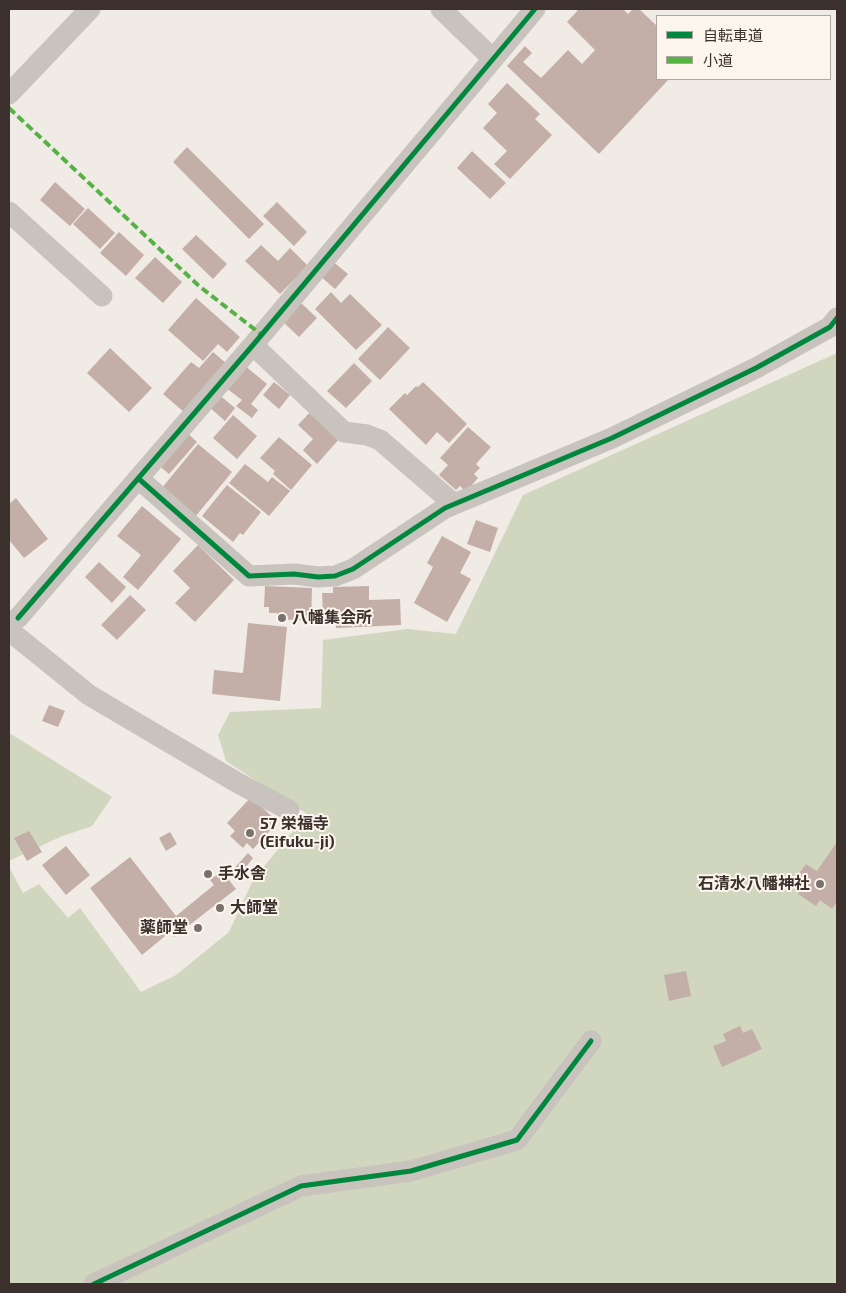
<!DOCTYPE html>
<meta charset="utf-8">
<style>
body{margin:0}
#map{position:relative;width:846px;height:1293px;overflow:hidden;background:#f0ebe5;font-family:"Exo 2","Noto Sans JP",sans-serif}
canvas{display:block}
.frame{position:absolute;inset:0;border:10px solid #3b302b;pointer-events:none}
.legend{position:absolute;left:656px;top:15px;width:175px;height:65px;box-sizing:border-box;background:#fbf5ee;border:1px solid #aea6a0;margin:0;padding:6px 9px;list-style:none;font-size:15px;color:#3b302b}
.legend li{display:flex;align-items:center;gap:10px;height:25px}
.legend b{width:25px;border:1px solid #aea6a0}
</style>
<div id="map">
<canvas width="846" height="1293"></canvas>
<div class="frame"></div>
<ul class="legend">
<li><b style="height:6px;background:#00873e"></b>自転車道</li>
<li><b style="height:6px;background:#57b246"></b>小道</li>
</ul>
</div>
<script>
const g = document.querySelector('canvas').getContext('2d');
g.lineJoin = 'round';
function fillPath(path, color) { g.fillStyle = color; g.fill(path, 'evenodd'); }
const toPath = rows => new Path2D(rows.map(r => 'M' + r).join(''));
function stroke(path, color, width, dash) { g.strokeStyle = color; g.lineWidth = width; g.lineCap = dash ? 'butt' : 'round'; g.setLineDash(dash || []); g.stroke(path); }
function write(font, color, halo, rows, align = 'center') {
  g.font = font + ' "Exo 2","Noto Sans JP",sans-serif'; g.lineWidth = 4; g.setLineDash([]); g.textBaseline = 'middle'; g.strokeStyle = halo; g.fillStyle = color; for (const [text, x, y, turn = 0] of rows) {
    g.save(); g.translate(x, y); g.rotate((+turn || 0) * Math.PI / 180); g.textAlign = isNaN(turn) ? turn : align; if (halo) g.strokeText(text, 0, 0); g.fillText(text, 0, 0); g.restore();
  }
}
fillPath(toPath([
 [837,353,837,1284,9,1284,9,867,23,893,39,884,68,918,80,908,141,992,176,975,229,932,253,880,307,814,226,761,218,735,230,712,321,708,323,640,407,629,456,634,523,495],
 [11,734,112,797,92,826,60,837,9,861,9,735]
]), '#d1d6bf');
fillPath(toPath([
 [579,9,623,9,628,14,633,9,639,9,657,26,657,79,669,79,599,154,507,66,525,46,532,53,523,62,541,78,568,50,582,64,595,50,567,22],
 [507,83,540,114,535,119,552,135,510,179,494,164,507,151,483,128,497,113,488,104],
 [187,147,264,224,249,239,173,162],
 [472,151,506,183,490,199,457,168],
 [55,182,85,209,70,226,40,200],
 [277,202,307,232,294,246,263,216],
 [88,208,115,233,100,249,73,224],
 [119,232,144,255,126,276,100,253],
 [196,235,227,264,213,279,182,249],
 [261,245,278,261,290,248,308,266,280,294,245,261],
 [155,257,182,282,163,303,135,278],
 [331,260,348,274,335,289,318,274],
 [331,292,341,303,350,294,382,325,356,350,315,309],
 [196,298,240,337,227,352,218,344,203,361,168,330],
 [299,301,317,318,299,337,282,321],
 [388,327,410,348,380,380,358,359],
 [110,348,152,388,129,412,87,373],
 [213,352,227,364,185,413,163,394,191,362,199,368],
 [354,363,372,381,346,408,327,391],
 [244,365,267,384,251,404,258,410,252,418,236,406,242,400,226,388],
 [274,382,290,395,279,409,263,395],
 [423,382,467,424,449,443,437,432,426,445,389,409,405,393,407,395,416,386,418,387],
 [218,394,235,408,225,421,208,406],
 [312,410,341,437,317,464,303,450,313,439,298,425],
 [233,415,257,436,237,459,213,438],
 [468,427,491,447,476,464,480,468,474,474,478,478,466,492,460,486,456,490,439,475,448,465,440,458],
 [185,431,197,442,169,474,157,464],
 [279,437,312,465,291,490,273,474,275,471,260,458],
 [198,444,232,472,195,517,161,489],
 [245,464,268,482,272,477,290,491,269,516,229,483],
 [227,485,261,512,243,535,240,533,233,542,202,516],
 [16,498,48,539,24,558,9,540,9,504],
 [142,506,181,539,138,590,123,577,141,555,117,536],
 [476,520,498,528,490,552,467,544],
 [442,536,471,552,460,573,471,579,447,622,414,603,433,567,427,563],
 [198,545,234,580,195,622,175,603,190,588,173,571],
 [99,562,126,587,112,603,85,577],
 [265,586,312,588,311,621,277,619,277,613,269,613,269,607,264,607],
 [369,586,369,600,400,599,401,625,336,628,335,611,323,612,322,593,333,593,333,587],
 [130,595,146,610,117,640,101,625],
 [248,623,287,627,280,701,212,694,214,670,243,673],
 [49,705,65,711,58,727,42,721],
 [251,797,278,822,253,849,247,843,243,848,230,836,235,831,227,823],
 [29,831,42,852,27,861,14,838],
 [170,832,177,844,166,851,159,838],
 [837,842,837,901,832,909,820,900,816,906,798,894,802,888,793,882,806,864,817,871],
 [66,846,90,875,66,895,42,865],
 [248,853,253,858,236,880,229,874],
 [130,857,176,916,214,885,210,880,222,871,236,889,174,937,170,932,142,955,90,888],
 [208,868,213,874,208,879,203,873],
 [686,971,691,996,669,1001,664,975],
 [740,1026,743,1033,752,1029,762,1049,722,1067,713,1046,726,1041,723,1034]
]), '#c3afa7');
stroke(toPath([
 [441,9,493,59],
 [9,94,90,9],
 [9,212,102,296],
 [253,345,344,432,367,435,380,440,454,504],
 [139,479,249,576,294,574,318,577,335,576,353,569,445,508,612,438,756,368,830,327,837,318],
 [18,618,253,345,535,9],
 [9,633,11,632,89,695,238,783,289,810],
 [94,1284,301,1186,411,1171,517,1140,591,1041]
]), '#c9c3be', 21);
stroke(toPath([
 [9,108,199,286,262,335]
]), '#57b246', 4, [8, 4]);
stroke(toPath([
 [139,479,249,576,294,574,318,577,335,576,353,569,445,508,612,438,756,368,830,327,837,318],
 [18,618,253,345,535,9],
 [94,1284,301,1186,411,1171,517,1140,591,1041]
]), '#00873e', 5);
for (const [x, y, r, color] of [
 [282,618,5,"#7a716c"],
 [250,833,5,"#7a716c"],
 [208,874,5,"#7a716c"],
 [820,884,5,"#7a716c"],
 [220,908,5,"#7a716c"],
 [198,928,5,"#7a716c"]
]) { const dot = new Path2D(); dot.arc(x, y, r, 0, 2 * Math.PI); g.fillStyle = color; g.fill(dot); stroke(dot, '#fbf5ee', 2); }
write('bold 16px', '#3b302b', '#fbf5ee', [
 ["八幡集会所",292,618],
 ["57 栄福寺",260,824],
 ["(Eifuku-ji)",260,842],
 ["手水舎",218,874],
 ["石清水八幡神社",810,884,"right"],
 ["大師堂",230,908],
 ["薬師堂",188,928,"right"]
], 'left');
</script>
